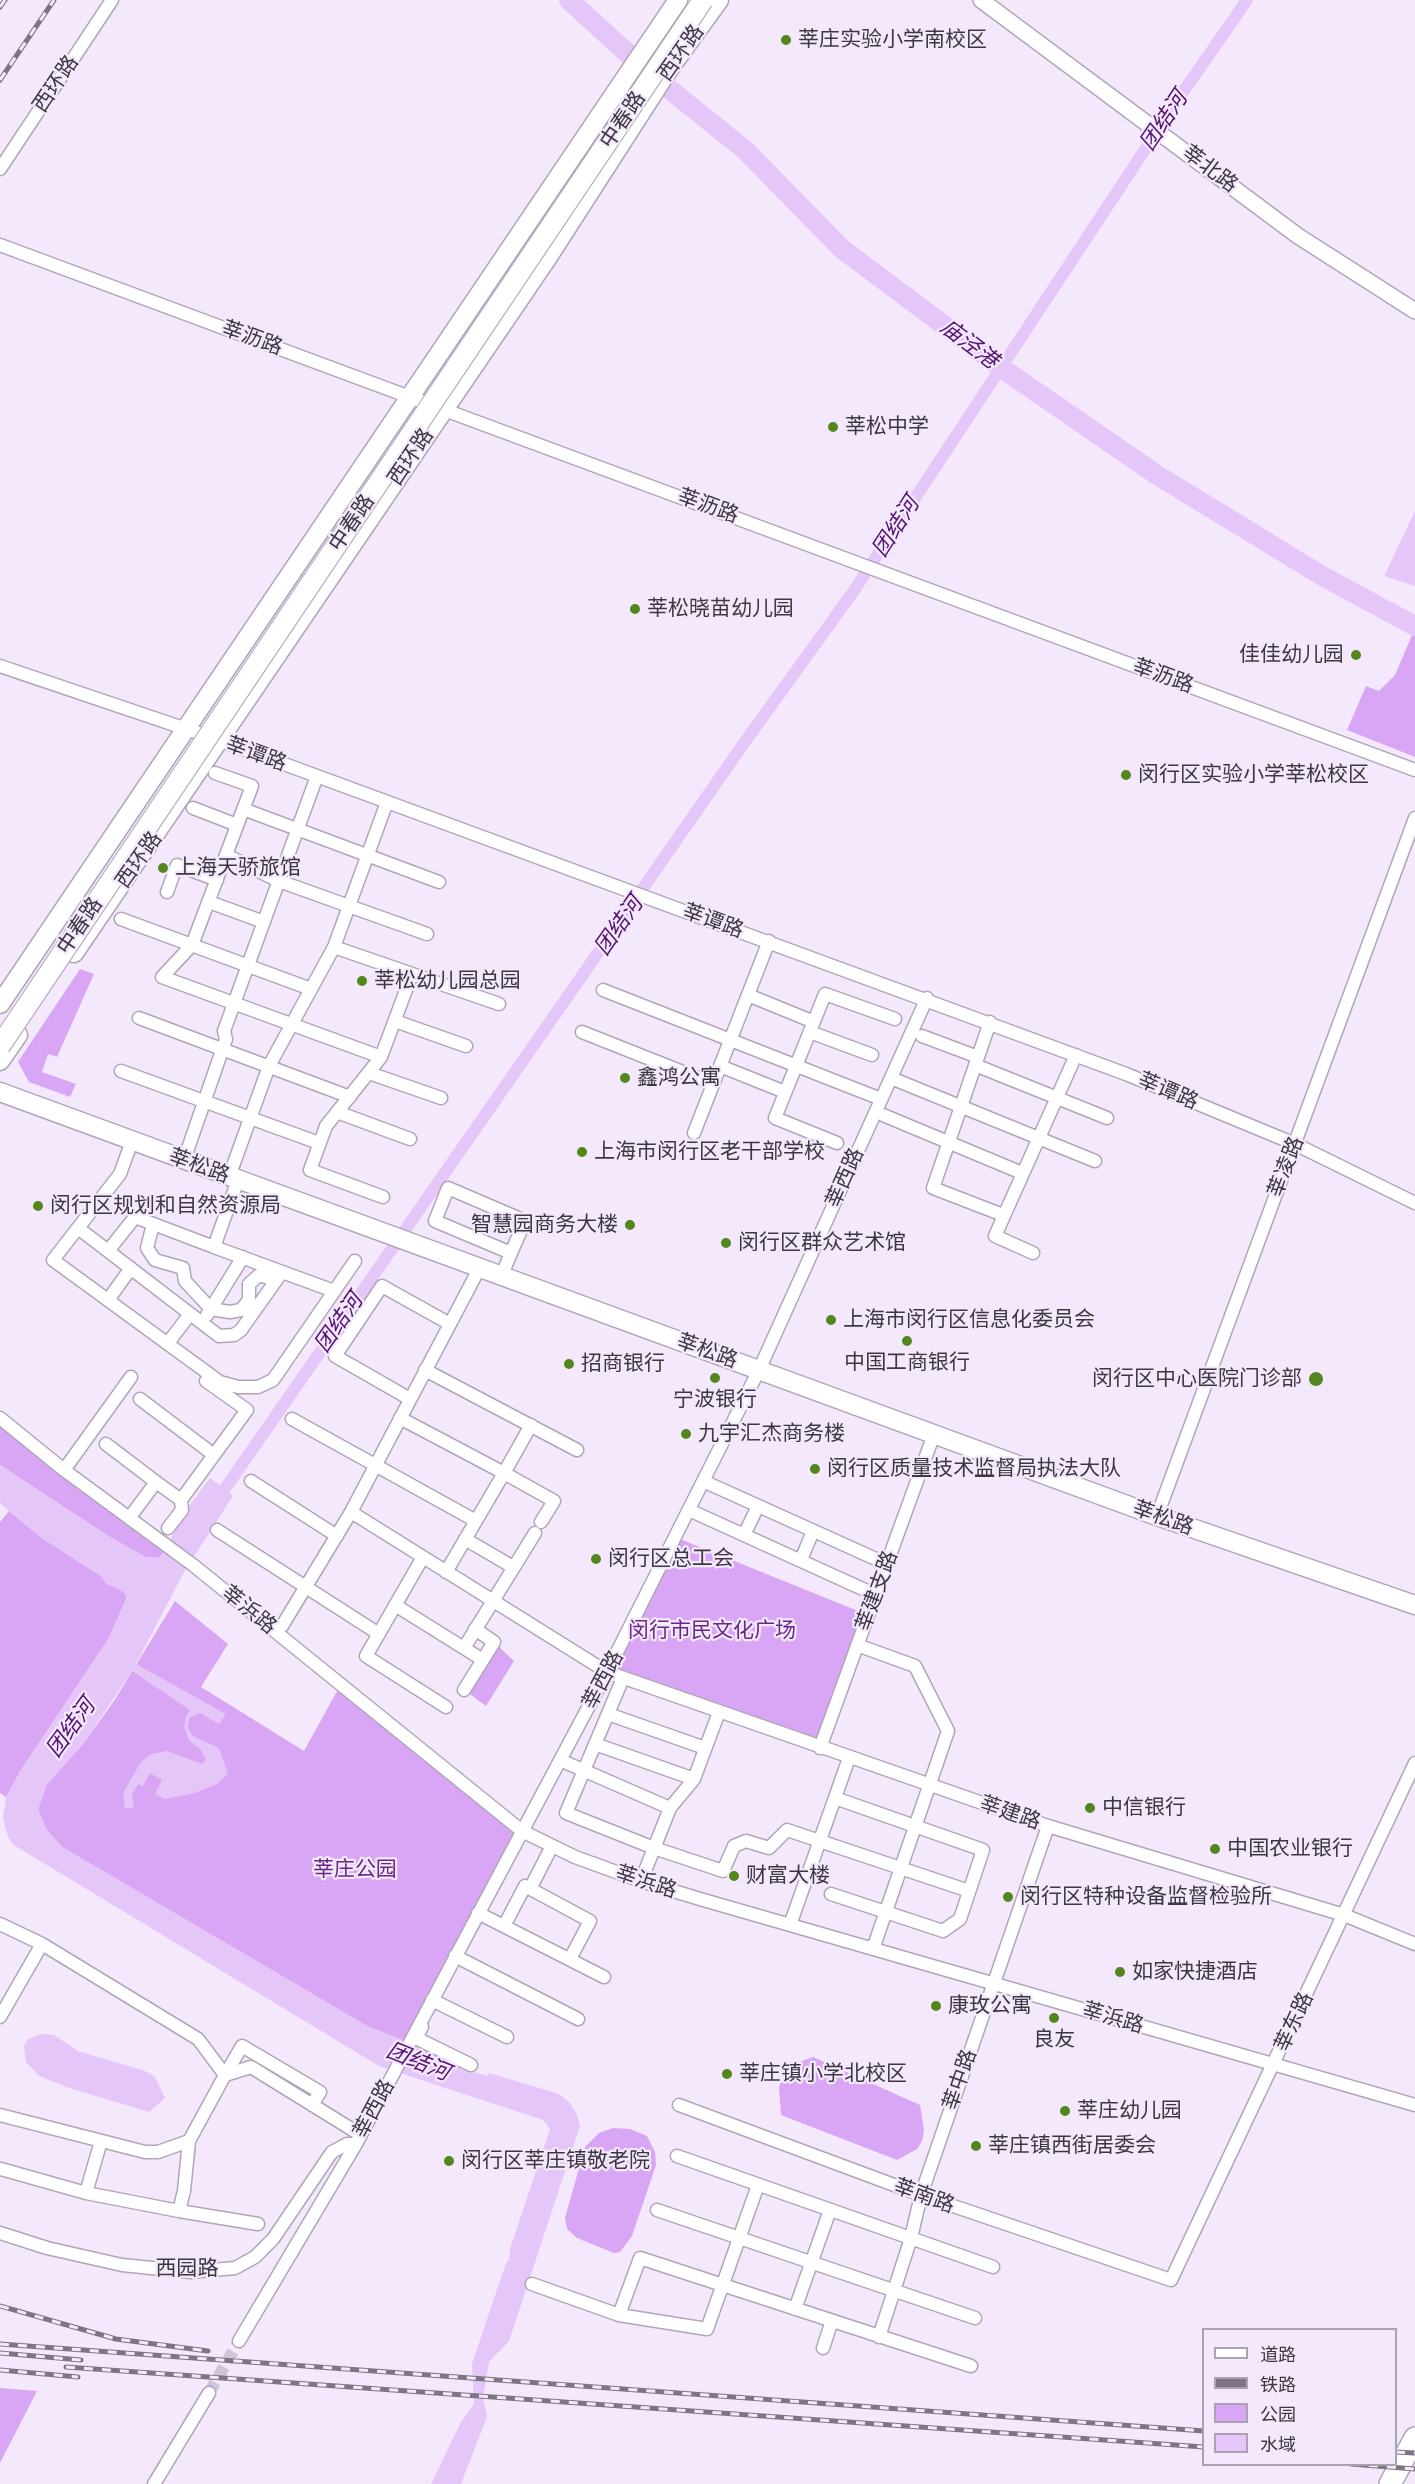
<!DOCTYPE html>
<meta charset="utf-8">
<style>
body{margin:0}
#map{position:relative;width:1415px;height:2484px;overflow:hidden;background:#f4e8fd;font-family:Quicksand,"Noto Sans SC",sans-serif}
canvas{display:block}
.legend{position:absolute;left:1202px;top:2328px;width:195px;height:138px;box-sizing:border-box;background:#f4e8fd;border:2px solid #aba2b1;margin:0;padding:8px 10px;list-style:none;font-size:18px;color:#3d3840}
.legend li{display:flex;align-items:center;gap:12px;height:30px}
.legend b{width:30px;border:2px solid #aba2b1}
</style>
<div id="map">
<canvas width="1415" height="2484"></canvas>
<ul class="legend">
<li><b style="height:8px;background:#fff"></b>道路</li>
<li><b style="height:8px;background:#7d7682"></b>铁路</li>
<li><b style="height:16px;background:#d8a6f5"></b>公园</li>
<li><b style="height:16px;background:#e5c6f8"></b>水域</li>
</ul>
</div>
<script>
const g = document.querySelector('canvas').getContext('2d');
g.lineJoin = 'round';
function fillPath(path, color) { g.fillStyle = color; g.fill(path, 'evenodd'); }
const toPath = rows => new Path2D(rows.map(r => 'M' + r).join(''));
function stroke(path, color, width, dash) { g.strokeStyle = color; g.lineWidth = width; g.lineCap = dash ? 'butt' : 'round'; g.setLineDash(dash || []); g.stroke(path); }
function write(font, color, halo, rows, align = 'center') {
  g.font = font + ' Quicksand,"Noto Sans SC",sans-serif'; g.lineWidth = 4.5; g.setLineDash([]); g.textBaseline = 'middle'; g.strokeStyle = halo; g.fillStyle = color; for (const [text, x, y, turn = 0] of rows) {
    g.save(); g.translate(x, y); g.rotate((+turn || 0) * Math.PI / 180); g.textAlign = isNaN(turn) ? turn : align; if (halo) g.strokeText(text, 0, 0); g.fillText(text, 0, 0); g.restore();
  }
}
fillPath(toPath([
 [1412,635,1415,636,1415,757,1347,730,1366,686,1379,691,1395,675],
 [80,969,94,974,57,1057,48,1054,42,1072,76,1084,70,1097,29,1082,18,1062],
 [0,1418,166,1543,163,1553,159,1558,145,1557,108,1536,0,1465],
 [9,1511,42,1538,101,1576,106,1583,124,1592,127,1597,109,1638,21,1770,6,1797,0,1793,0,1522],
 [675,1537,868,1615,820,1748,607,1672],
 [175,1601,228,1644,201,1687,304,1751,341,1684,522,1831,409,2043,367,2026,62,1847,46,1829,38,1809,47,1784,83,1744,114,1701],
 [494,1642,514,1661,486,1706,464,1690],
 [813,2057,920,2105,924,2130,922,2141,917,2149,897,2160,781,2115,779,2087,785,2074,802,2061],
 [613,2128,630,2129,647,2136,655,2152,656,2165,632,2236,620,2252,614,2253,577,2238,567,2229,565,2218,585,2147,599,2133],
 [0,2388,37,2391,0,2463]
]), '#d8a6f5');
fillPath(toPath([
 [1415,511,1415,586,1384,576],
 [0,1465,108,1536,145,1557,159,1558,163,1553,186,1510,210,1478,233,1496,184,1572,136,1664,226,1714,219,1724,200,1713,189,1718,188,1728,193,1736,219,1748,228,1774,217,1784,195,1793,165,1799,155,1794,162,1780,150,1773,143,1786,138,1784,132,1795,134,1807,125,1809,123,1793,141,1762,151,1754,167,1751,202,1764,206,1760,202,1751,189,1740,184,1726,186,1716,190,1710,132,1671,83,1744,47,1784,38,1809,46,1829,62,1847,367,2026,455,2060,461,2069,488,2076,489,2073,559,2094,570,2103,577,2115,580,2126,509,2341,489,2362,483,2398,487,2417,461,2484,431,2484,461,2422,474,2404,472,2364,506,2263,509,2260,510,2249,550,2129,543,2120,379,2066,12,1844,7,1834,3,1817,6,1797,21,1770,109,1638,127,1598,124,1592,106,1583,101,1576,42,1538,0,1503],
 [41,2034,54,2035,78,2051,145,2071,155,2077,165,2098,149,2112,69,2088,39,2076,26,2062,24,2046,28,2039]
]), '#e5c6f8');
stroke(toPath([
 [215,1503,744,743,853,592,1181,95,1247,0]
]), '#e5c6f8', 12);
stroke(toPath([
 [569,0,648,72,745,150,842,249,1000,367,1157,475,1324,577,1415,626]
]), '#e5c6f8', 20);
stroke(toPath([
 [209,2393,239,2341]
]), '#cfc5d7', 12, [12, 6]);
const minor = toPath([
 [0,169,112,0],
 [0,245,1415,770],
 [0,666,219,740,1126,1074,1295,1144,1415,1203],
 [215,773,252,786,192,945,162,977,381,1057],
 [193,808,237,825],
 [243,809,439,882],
 [226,855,279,881,427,934],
 [167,892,177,865,217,880],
 [209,902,264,922],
 [121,919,311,989],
 [334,947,499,1004],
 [603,990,881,1099],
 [748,995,814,1022],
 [139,1018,350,1097],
 [395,1021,466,1046],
 [990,1022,933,1188,1003,1215],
 [582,1032,713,1084],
 [810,1032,872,1055],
 [922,1036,978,1057],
 [975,1065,1107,1118],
 [720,1066,785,1092],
 [121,1071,319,1143],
 [369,1073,441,1098],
 [891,1078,1095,1161],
 [337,1112,410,1139],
 [883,1115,1022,1173],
 [694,1133,769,941],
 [132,1141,120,1174,53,1260,220,1382,238,1387,258,1387,273,1380,355,1261],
 [837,1143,775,1118,825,994,895,1019],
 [184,1160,226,1039,224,1031,317,776],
 [229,1177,269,1066,334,947,387,802],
 [238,1180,214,1247,334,1291],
 [383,1197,310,1170,326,1126,381,1057,412,974],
 [153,1224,147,1248,155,1260,183,1268,185,1281,211,1309,230,1312,241,1310,249,1300,249,1284,259,1275,276,1280],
 [78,1228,219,1336,234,1335,241,1330,282,1272],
 [108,1251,135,1217,214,1247],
 [1033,1253,995,1236,1076,1055],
 [501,1277,511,1253,525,1221,448,1188,435,1221,511,1253],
 [108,1300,131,1268],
 [207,1315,243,1257],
 [168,1343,190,1314],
 [425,1370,577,1450],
 [140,1399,214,1455],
 [410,1399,335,1356,382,1286,450,1324],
 [0,1418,64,1470,193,1565,522,1831,575,1857,641,1881,700,1899,1415,2105],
 [400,1418,504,1473,446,1572],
 [292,1419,476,1521],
 [531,1425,504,1473,554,1501,541,1522],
 [106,1444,156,1482,130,1517],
 [64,1470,131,1377],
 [251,1481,337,1536],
 [703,1481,887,1564],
 [156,1482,181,1500,247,1410,206,1381],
 [689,1510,876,1595],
 [351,1512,607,1672,1048,1826,1344,1915,1415,1944],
 [1157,1516,1415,818],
 [168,1528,182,1510,181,1500],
 [217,1530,379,1634],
 [744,1535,758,1506],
 [465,1539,513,1567],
 [423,1557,366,1656,446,1707],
 [801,1560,813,1531],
 [395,1605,483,1660],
 [282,1626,351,1512,479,1269],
 [857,1645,915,1666,948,1731,873,1949],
 [464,1648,535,1533],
 [623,1678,566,1813,654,1848,723,1871,734,1846,746,1841,769,1848,787,1830,969,1891],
 [464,1690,494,1642,475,1629],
 [608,1714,705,1748],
 [595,1744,694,1779],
 [820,1748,934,1434],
 [560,1760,670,1808],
 [641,1881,670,1808,694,1779,719,1712],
 [530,1889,552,1846],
 [831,1894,943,1931,960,1919,983,1850,835,1798],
 [478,1913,604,1977],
 [0,1924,42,1944],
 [790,1925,849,1758],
 [504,1926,525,1886,590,1921,570,1959],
 [455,1956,578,2019],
 [432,2000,507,2037],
 [0,2017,42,1944,198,2039,225,2075,189,2141,158,2152,145,2152,0,2115],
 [422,2027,416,2038,471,2065],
 [225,2075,251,2067,361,2135],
 [225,2075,242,2046,320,2092,312,2105],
 [679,2105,921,2195,1171,2280,1415,1763],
 [677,2156,993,2267],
 [1,2169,86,2193,179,2211,184,2191,189,2141],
 [86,2193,101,2141],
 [657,2210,975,2318],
 [179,2211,258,2224],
 [0,2233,47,2248,122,2265,191,2272,235,2268,255,2257,273,2239,332,2152,347,2144,356,2144],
 [532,2284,619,2315,640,2258,971,2366],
 [795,2309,830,2210],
 [619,2315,707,2329,758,2185],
 [879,2337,911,2238,921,2195,1048,1826],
 [239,2341,356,2144,607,1672,759,1370,927,998],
 [823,2348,832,2321],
 [154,2484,209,2393]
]);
const tertiary = toPath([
 [981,0,1298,236,1415,311]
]);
const secondary = toPath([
 [74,953,548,257,669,69,719,0],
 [0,1004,678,0],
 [0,1061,18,1035],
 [0,1092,1157,1516,1415,1605]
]);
const trunk = toPath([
 [1390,2484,1415,2438]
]);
stroke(minor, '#b1a5b9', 15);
stroke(tertiary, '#b1a5b9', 18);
stroke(secondary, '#b1a5b9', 21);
stroke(trunk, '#b1a5b9', 24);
stroke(minor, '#fff', 12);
stroke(tertiary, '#fff', 15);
stroke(secondary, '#fff', 18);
stroke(trunk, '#fff', 21);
const rail = toPath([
 [0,7,5,0],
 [0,80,54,0],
 [0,2306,116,2339,208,2351],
 [0,2344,1204,2431],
 [0,2353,81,2360],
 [66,2367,1204,2447],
 [0,2370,78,2377],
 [1396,2452,1415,2453],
 [1351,2464,1415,2469]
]);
stroke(rail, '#7d7682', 5);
stroke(rail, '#f4e8fd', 3, [9]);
const primaryBridge = toPath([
 [0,1046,703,0]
]);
stroke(primaryBridge, '#b1a5b9', 22, []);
stroke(primaryBridge, '#fff', 20);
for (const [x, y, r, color] of [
 [786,40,6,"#53861c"],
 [833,427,6,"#53861c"],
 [635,609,6,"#53861c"],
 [1356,655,6,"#53861c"],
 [1126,775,6,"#53861c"],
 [163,868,6,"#53861c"],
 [362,981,6,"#53861c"],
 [625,1078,6,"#53861c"],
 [582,1152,6,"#53861c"],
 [38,1206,6,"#53861c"],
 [630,1225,6,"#53861c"],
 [726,1243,6,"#53861c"],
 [831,1320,6,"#53861c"],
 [907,1341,6,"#53861c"],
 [569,1364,6,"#53861c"],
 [715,1378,6,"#53861c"],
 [1316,1379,8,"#53861c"],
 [686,1434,6,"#53861c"],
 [815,1469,6,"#53861c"],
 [596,1559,6,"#53861c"],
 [1090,1808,6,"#53861c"],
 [1215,1849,6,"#53861c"],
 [734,1876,6,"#53861c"],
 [1008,1897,6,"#53861c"],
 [1120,1972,6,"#53861c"],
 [936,2006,6,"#53861c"],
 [1054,2018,6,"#53861c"],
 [727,2074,6,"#53861c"],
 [1065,2111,6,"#53861c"],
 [976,2146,6,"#53861c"],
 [449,2161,6,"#53861c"]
]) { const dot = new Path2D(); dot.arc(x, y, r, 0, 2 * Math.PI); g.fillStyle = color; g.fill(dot); stroke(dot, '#f4e8fd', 2); }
write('21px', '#3d3840', '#f4e8fd', [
 ["莘庄实验小学南校区",798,40],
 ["莘松中学",845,427],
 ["莘松晓苗幼儿园",647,609],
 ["佳佳幼儿园",1344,655,"right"],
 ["闵行区实验小学莘松校区",1138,775],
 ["上海天骄旅馆",175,868],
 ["莘松幼儿园总园",374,981],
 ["鑫鸿公寓",637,1078],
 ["上海市闵行区老干部学校",594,1152],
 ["闵行区规划和自然资源局",50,1206],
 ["智慧园商务大楼",618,1225,"right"],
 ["闵行区群众艺术馆",738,1243],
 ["上海市闵行区信息化委员会",843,1320],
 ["中国工商银行",907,1363,"center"],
 ["招商银行",581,1364],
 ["闵行区中心医院门诊部",1302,1379,"right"],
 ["宁波银行",715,1400,"center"],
 ["九宇汇杰商务楼",698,1434],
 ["闵行区质量技术监督局执法大队",827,1469],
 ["闵行区总工会",608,1559],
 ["中信银行",1102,1808],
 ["中国农业银行",1227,1849],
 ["财富大楼",746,1876],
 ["闵行区特种设备监督检验所",1020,1897],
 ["如家快捷酒店",1132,1972],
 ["康玫公寓",948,2006],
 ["良友",1054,2040,"center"],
 ["莘庄镇小学北校区",739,2074],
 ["莘庄幼儿园",1077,2111],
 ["莘庄镇西街居委会",988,2146],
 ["闵行区莘庄镇敬老院",461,2161]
], 'left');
write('21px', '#3d3840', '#f4e8fd', [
 ["西环路",681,53,-55],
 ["西环路",56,84,-56],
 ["中春路",623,120,-56],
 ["莘北路",1210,169,37],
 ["莘沥路",252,338,20],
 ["西环路",411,457,-56],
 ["莘沥路",708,506,20],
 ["中春路",352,523,-56],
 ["莘沥路",1163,676,20],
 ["莘谭路",256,754,20],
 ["西环路",139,860,-55],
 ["莘谭路",713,921,20],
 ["中春路",80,926,-56],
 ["莘谭路",1168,1091,23],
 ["莘松路",199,1166,20],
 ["莘凌路",1286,1167,-69],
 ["莘西路",845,1178,-66],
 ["莘松路",707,1351,20],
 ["莘松路",1163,1518,20],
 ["莘建支路",877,1591,-70],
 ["莘浜路",249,1610,39],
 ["莘西路",603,1680,-62],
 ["莘建路",1010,1813,19],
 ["莘浜路",646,1882,18],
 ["莘浜路",1113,2018,16],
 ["莘东路",1294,2022,-65],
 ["莘中路",960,2080,-71],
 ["莘西路",374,2109,-62],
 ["莘南路",924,2196,20],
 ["西园路",187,2269]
]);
write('21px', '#672786', '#f4e8fd', [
 ["闵行市民文化广场",712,1631],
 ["莘庄公园",355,1870]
]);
write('italic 22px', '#551273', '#f4e8fd', [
 ["团结河",1164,121,-56],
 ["庙泾港",969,344,37],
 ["团结河",896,527,-57],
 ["团结河",619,926,-55],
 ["团结河",339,1323,-55],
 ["团结河",71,1728,-54],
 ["团结河",418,2062,22]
]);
</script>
